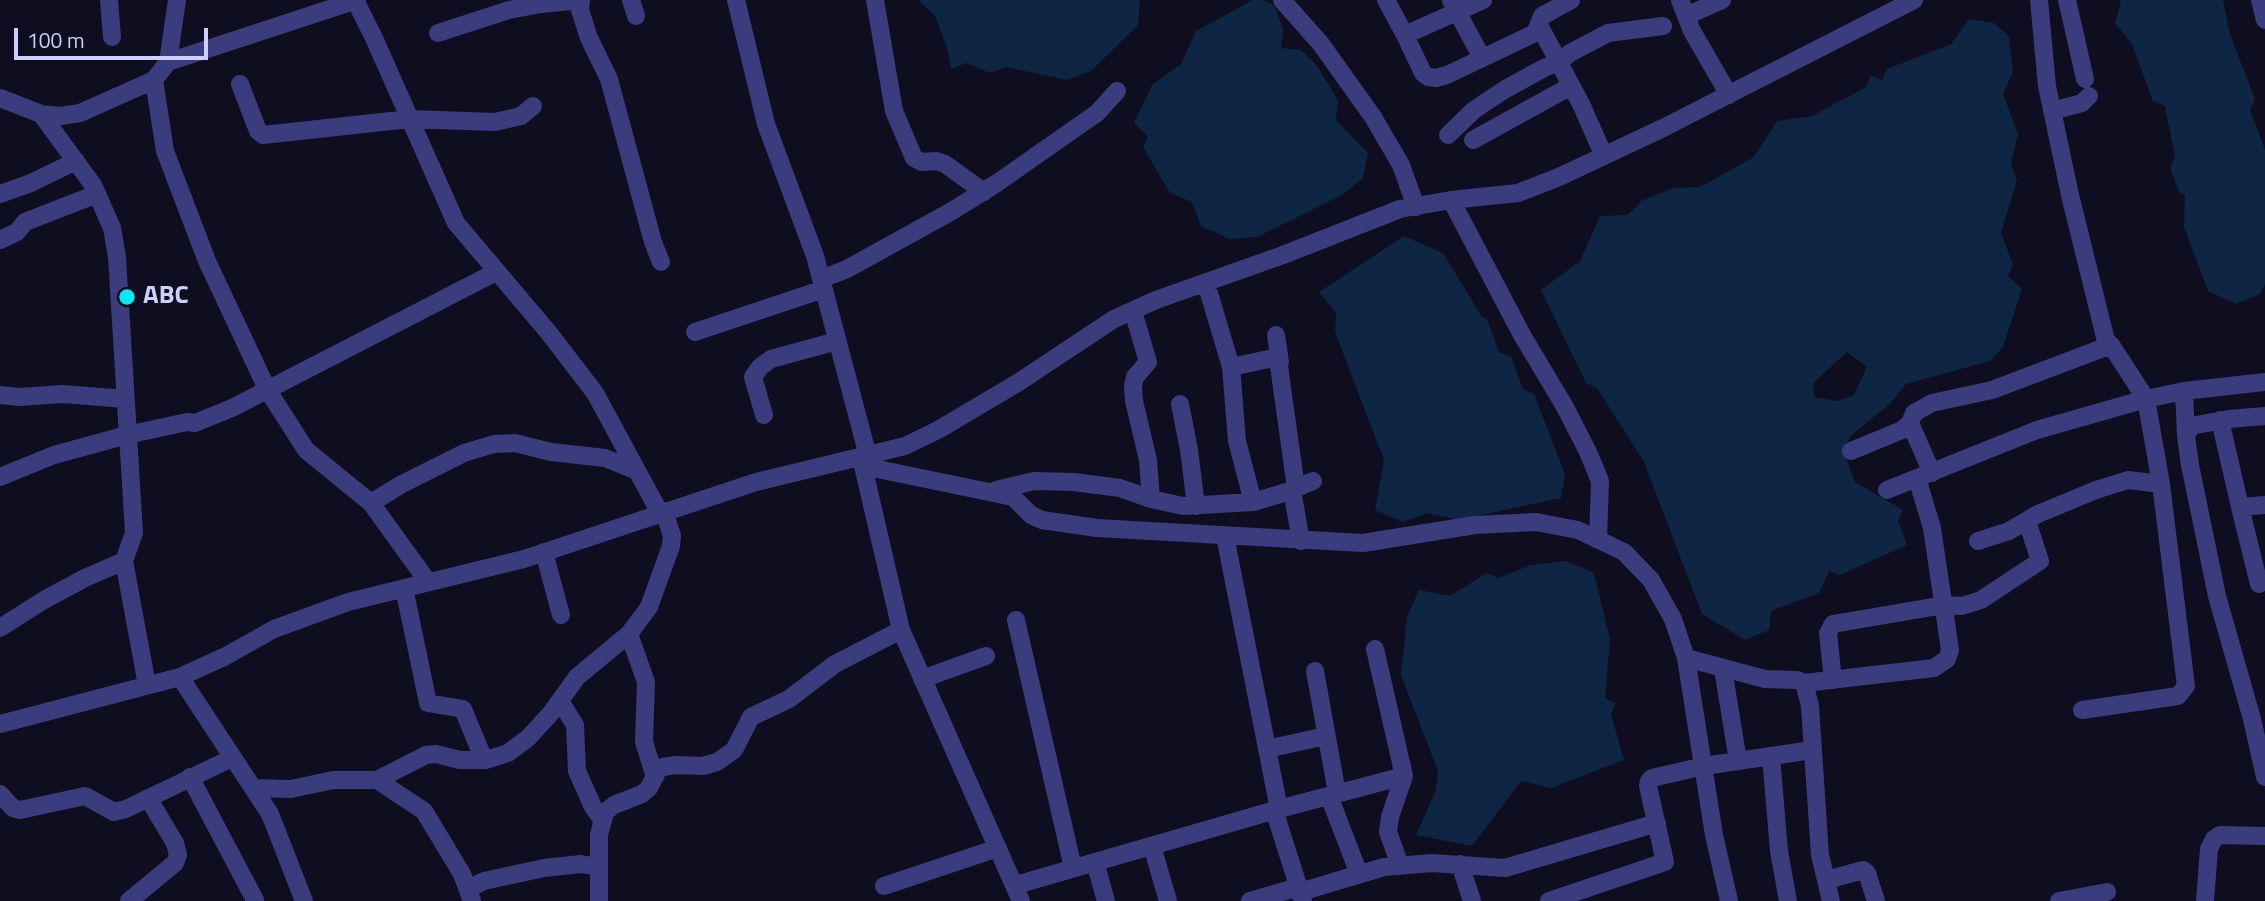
<!DOCTYPE html>
<style>
body{margin:0}
#map{position:relative;width:2265px;height:901px;overflow:hidden;background:#0f0d20;font-family:"Titillium Web",sans-serif}
canvas{display:block}
.scale{position:absolute;left:14px;top:28px;width:194px;height:32px;box-sizing:border-box;border:4px solid #d0cefd;border-top:0;padding-left:9px;font-size:21px;line-height:24px;white-space:nowrap;color:#d0cefd;-webkit-text-stroke:5px #0f0d20;paint-order:stroke}
</style>
<div id="map">
<canvas width="2265" height="901"></canvas>
<div class="scale">100 m</div>
</div>
<script>
const g = document.querySelector('canvas').getContext('2d');
g.lineJoin = 'round';
function fillPath(path, color) { g.fillStyle = color; g.fill(path, 'evenodd'); }
const toPath = rows => new Path2D(rows.map(r => 'M' + r).join(''));
function stroke(path, color, width, dash) { g.strokeStyle = color; g.lineWidth = width; g.lineCap = dash ? 'butt' : 'round'; g.setLineDash(dash || []); g.stroke(path); }
function write(font, color, halo, rows, align = 'center') {
  g.font = font + ' "Titillium Web",sans-serif'; g.lineWidth = 7; g.setLineDash([]); g.textBaseline = 'middle'; g.strokeStyle = halo; g.fillStyle = color; for (const [text, x, y, turn = 0] of rows) {
    g.save(); g.translate(x, y); g.rotate((+turn || 0) * Math.PI / 180); g.textAlign = isNaN(turn) ? turn : align; if (halo) g.strokeText(text, 0, 0); g.fillText(text, 0, 0); g.restore();
  }
}
fillPath(toPath([
 [918,0,1140,0,1138,25,1091,71,1067,80,1006,67,990,73,967,63,951,69,947,48,935,16],
 [1253,0,1262,0,1274,5,1283,29,1281,48,1301,50,1315,63,1338,100,1336,120,1368,153,1363,178,1342,195,1257,237,1229,239,1201,226,1192,202,1170,193,1143,147,1148,136,1134,123,1152,85,1181,64,1196,31],
 [2121,0,2223,0,2230,34,2255,99,2250,110,2265,150,2265,284,2260,294,2236,304,2208,291,2184,227,2185,195,2179,192,2170,168,2175,157,2165,106,2153,101,2132,44,2115,23],
 [1969,19,1994,23,2009,36,2013,72,2003,94,2018,134,2011,164,2017,180,2001,233,2013,265,2008,276,2022,289,2003,347,1990,361,1906,384,1890,404,1851,435,1843,450,1855,482,1903,510,1898,521,1907,545,1840,575,1829,571,1819,593,1771,611,1769,630,1745,640,1702,614,1644,462,1597,388,1586,383,1541,290,1580,261,1600,216,1628,215,1641,201,1673,188,1700,187,1754,157,1777,121,1812,116,1866,87,1871,75,1882,80,1887,69,1951,44],
 [1847,352,1867,367,1854,395,1838,401,1814,397,1813,383],
 [1404,236,1443,253,1482,317,1487,319,1499,352,1511,357,1523,389,1534,394,1565,474,1561,498,1458,520,1427,513,1403,522,1375,510,1384,460,1335,332,1336,313,1319,292],
 [1566,561,1594,573,1610,640,1605,698,1616,703,1611,714,1624,760,1551,788,1521,781,1472,846,1416,835,1436,790,1438,771,1401,675,1407,617,1419,590,1450,596,1487,573,1498,578,1531,565]
]), '#0e2643');
stroke(toPath([
 [109,0,112,37],
 [355,0,374,38,456,223,549,333,595,393,660,513],
 [581,0,580,10,589,38,609,79,653,242,661,262],
 [631,0,636,16],
 [736,0,766,124,815,256,868,456,863,466,901,630,1021,901],
 [875,0,894,111,914,158,922,162,936,161,945,164,984,192],
 [1282,0,1321,44,1373,117,1401,165,1416,207],
 [1386,0,1405,35,1483,0],
 [1451,0,1482,58],
 [1680,0,1692,31,1729,95],
 [2039,0,2047,86,2070,195,2106,341,2111,345,2146,399,2184,391,2265,382],
 [2067,0,2085,79],
 [2260,0,2265,20],
 [1686,16,1722,0],
 [1539,25,1581,104,1604,156],
 [438,33,509,10,541,4,581,0],
 [1405,35,1423,73,1428,77,1436,78,1447,75,1533,34,1537,29,1542,16,1571,0],
 [168,62,177,0],
 [154,80,165,151,207,261,267,389,306,450,371,503,428,582],
 [240,84,258,131,263,135,409,119,495,122,521,116,533,106],
 [0,98,41,114,61,116,80,113,154,80,168,62,357,0],
 [2052,111,2082,103,2089,96],
 [1448,135,1474,110,1504,90,1544,68,1559,62,1570,53,1608,33,1663,26],
 [1473,140,1571,86],
 [0,194,31,183,76,161],
 [1451,200,1522,335,1565,407,1588,452,1600,481,1598,540],
 [0,240,17,232,25,222,97,194],
 [821,279,847,269,952,211,997,183,1097,113,1117,91],
 [1206,283,1231,367,1237,441,1253,502],
 [1133,311,1148,362,1135,377,1133,386,1134,401,1148,460,1151,499],
 [695,332,824,289],
 [1276,335,1280,362],
 [1231,367,1269,359,1278,359,1296,488],
 [2184,391,2186,436,2190,465,2217,596,2252,719,2265,777],
 [0,395,19,397,63,394,125,399],
 [1180,404,1189,450,1196,506],
 [764,415,753,377,760,367,771,359,837,341],
 [2220,420,2240,507,2265,505],
 [1910,423,1932,473],
 [2186,436,2191,426,2229,419,2265,416],
 [1851,451,1902,430,1910,423,1914,413,1932,403,1992,390,2111,345],
 [863,466,1013,497,1031,515,1042,520,1097,528,1363,543,1475,525,1536,522,1578,530,1624,552,1651,580,1673,619,1686,658,1714,835,1729,901],
 [0,477,54,455,127,435,187,422,195,423,232,408,496,272],
 [996,490,1034,481,1074,482,1120,488,1151,499,1183,506,1253,502,1287,492,1313,481],
 [1292,490,1301,541],
 [1887,490,2037,430,2146,399,2161,484,2186,686,2178,696,2082,710],
 [371,503,402,484,464,453,494,444,515,443,551,452,605,458,637,471],
 [2240,507,2259,584],
 [1978,541,2009,531,2038,514,2096,490,2128,480,2161,484],
 [544,552,561,615],
 [124,561,147,685],
 [404,588,428,703,463,709,484,760],
 [1016,620,1073,868],
 [0,628,44,600,85,578,124,561,134,533,117,257,112,228,93,185,41,114],
 [629,634,646,682,644,742,655,777],
 [1375,649,1404,776,1390,817,1388,832,1400,865],
 [1686,658,1765,679,1797,680,1804,683,1810,706,1820,855,1831,901],
 [1723,669,1738,761],
 [1315,671,1337,793],
 [180,677,270,814,304,901],
 [922,679,986,656],
 [1833,680,1828,633,1833,624,1944,605,1962,606,1981,600,2040,561,2027,521],
 [1804,683,1934,668,1947,659,1950,650,1932,528,1917,478],
 [560,701,575,725,577,771,593,807,603,821],
 [0,724,180,677,226,656,274,629,348,602,524,559,756,482,905,446,938,430,1019,382,1114,319,1156,300,1283,255,1400,209,1451,200,1518,193,1559,177,1663,128,1914,0],
 [1267,749,1326,736],
 [1771,756,1779,851,1788,901],
 [190,777,255,900],
 [377,780,426,755,436,754,460,760,486,760,508,753,528,738,551,713,577,677,629,634,649,607,671,546,672,536,664,511],
 [254,788,291,789,333,780,377,780,424,811,462,874,472,901],
 [0,794,13,808,20,810,85,796,114,812,126,809,232,758],
 [1329,796,1359,874],
 [1279,809,1404,776],
 [1274,810,1303,901],
 [1152,846,1168,901],
 [1095,862,1106,901],
 [1460,864,1472,901],
 [1827,880,1863,870,1867,873,1876,901],
 [1016,885,1279,809,1225,536],
 [884,886,998,848],
 [468,889,484,881,544,868,581,864,598,867],
 [1300,892,1384,867,1432,863,1505,868,1657,823],
 [129,901,175,863,178,855,175,843,148,798],
 [599,901,599,835,605,812,614,805,642,794,649,788,658,770,663,767,675,765,703,766,717,762,734,750,751,717,789,699,835,664,901,630],
 [1250,901,1299,887],
 [1549,901,1665,862,1648,786,1649,781,1652,778,1704,766,1812,750],
 [2059,901,2107,892],
 [2205,901,2209,849,2214,839,2220,835,2265,836]
]), '#3a3c7d', 18);
for (const [x, y, r, color] of [
 [127,297,9,"#09e7ee"]
]) { const dot = new Path2D(); dot.arc(x, y, r, 0, 2 * Math.PI); g.fillStyle = color; g.fill(dot); stroke(dot, '#0f0d20', 2.5); }
write('bold 26px', '#d0cefd', '#0f0d20', [
 ["ABC",143,297]
], 'left');
</script>
